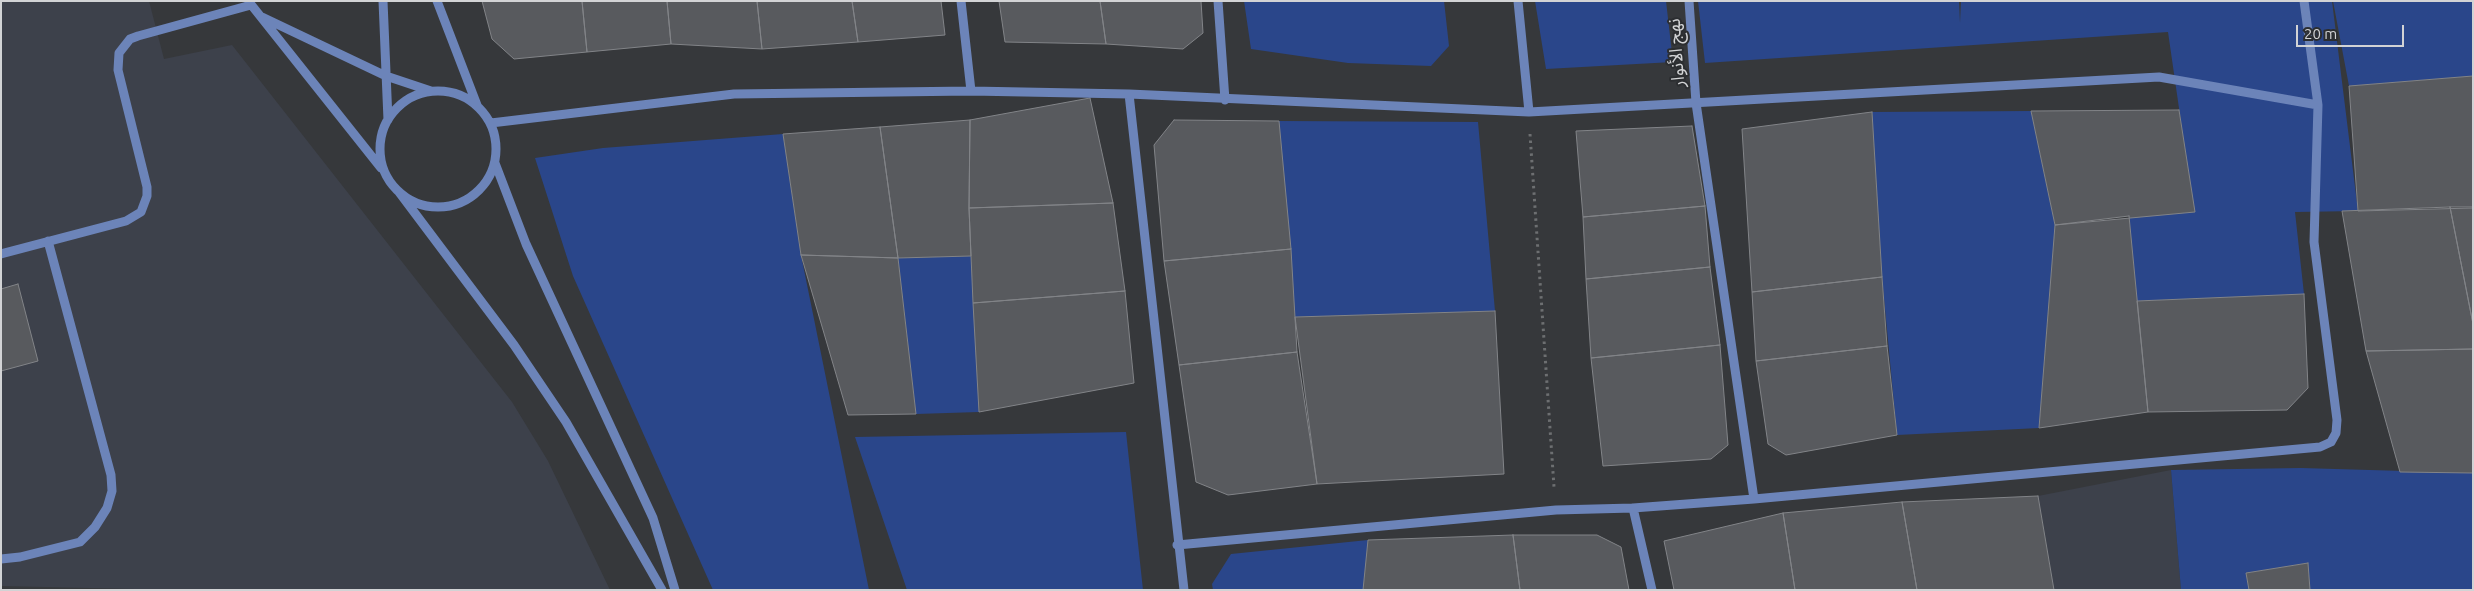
<!DOCTYPE html>
<meta charset="utf-8">
<style>
body{margin:0}
#map{position:relative;width:2474px;height:591px;overflow:hidden;background:#36383b;font-family:Ubuntu,sans-serif}
canvas{display:block}
.frame{position:absolute;inset:0;border:2px solid #d2d3d5;pointer-events:none}
.scale{position:absolute;left:2296px;top:25px;width:108px;height:22px;box-sizing:border-box;border:2px solid #d2d3d5;border-top:0;padding-left:6px;font-size:15px;line-height:18px;white-space:nowrap;color:#d2d3d5;-webkit-text-stroke:4px #2c2e31;paint-order:stroke}
</style>
<div id="map">
<canvas width="2474" height="591"></canvas>
<div class="frame"></div>
<div class="scale">20 m</div>
</div>
<script>
const g = document.querySelector('canvas').getContext('2d');
g.lineJoin = 'round';
function fillPath(path, color) { g.fillStyle = color; g.fill(path, 'evenodd'); }
const toPath = rows => new Path2D(rows.map(r => 'M' + r).join(''));
function stroke(path, color, width, dash) { g.strokeStyle = color; g.lineWidth = width; g.lineCap = dash ? 'butt' : 'round'; g.setLineDash(dash || []); g.stroke(path); }
function write(font, color, halo, rows, align = 'center') {
  g.font = font + ' Ubuntu,"Noto Sans Arabic",sans-serif'; g.lineWidth = 4; g.setLineDash([]); g.textBaseline = 'middle'; g.strokeStyle = halo; g.fillStyle = color; for (const [text, x, y, turn = 0] of rows) {
    g.save(); g.translate(x, y); g.rotate((+turn || 0) * Math.PI / 180); g.textAlign = isNaN(turn) ? turn : align; if (halo) g.strokeText(text, 0, 0); g.fillText(text, 0, 0); g.restore();
  }
}
fillPath(toPath([
 [1,1,149,1,164,59,232,45,512,402,548,461,610,590,178,590,1,586],
 [2171,470,2181,590,2054,590,2038,496]
]), '#3d414b');
fillPath(toPath([
 [1244,1,1444,1,1449,46,1431,66,1348,63,1251,49],
 [1535,1,1666,1,1673,62,1546,69],
 [1698,1,1959,1,1960,23,1961,1,2332,1,2358,211,2295,212,2304,294,2137,301,2129,216,2194,212,2168,32,1705,63],
 [2333,1,2473,1,2473,76,2349,86],
 [2031,111,2055,225,2039,428,1897,435,1882,277,1872,112],
 [1279,121,1478,122,1495,311,1295,317],
 [783,134,801,255,869,590,713,590,573,276,535,158,603,148],
 [971,256,979,412,916,414,898,258],
 [1126,432,1143,590,907,590,855,437],
 [2301,468,2473,473,2473,590,2310,590,2308,563,2246,573,2249,590,2181,590,2171,470],
 [1368,540,1363,590,1213,590,1212,584,1231,554]
]), '#2a468a');
const building = toPath([
 [482,1,582,1,587,52,514,59,492,39,482,1],
 [582,1,667,1,671,44,587,52,582,1],
 [667,1,757,1,762,49,671,44,667,1],
 [757,1,852,1,858,42,762,49,757,1],
 [852,1,941,1,945,35,858,42,852,1],
 [999,1,1100,1,1106,44,1005,42,999,1],
 [1100,1,1201,1,1203,33,1183,49,1106,44,1100,1],
 [2473,76,2473,208,2358,211,2349,86,2473,76],
 [1090,98,1113,203,969,208,970,120,1090,98],
 [2179,110,2195,212,2055,225,2031,111,2179,110],
 [1872,112,1882,277,1752,292,1742,129,1872,112],
 [970,120,969,208,971,256,898,258,880,127,970,120],
 [1174,120,1279,121,1291,249,1164,261,1154,145,1174,120],
 [1692,126,1705,206,1583,217,1576,131,1692,126],
 [880,127,898,258,801,255,783,134,880,127],
 [1113,203,1125,291,973,303,969,208,1113,203],
 [1705,206,1710,267,1586,279,1583,217,1705,206],
 [2450,207,2473,324,2473,349,2366,351,2342,211,2450,207],
 [2450,207,2473,207,2473,324,2450,207],
 [2129,216,2148,412,2039,428,2055,225,2129,216],
 [1291,249,1297,352,1179,365,1164,261,1291,249],
 [801,255,898,258,916,414,848,415,801,255],
 [1710,267,1720,345,1591,358,1586,279,1710,267],
 [1882,277,1887,346,1756,361,1752,292,1882,277],
 [18,284,38,361,1,371,1,289,18,284],
 [1125,291,1134,383,979,412,973,303,1125,291],
 [2304,294,2308,388,2287,410,2148,412,2137,301,2304,294],
 [1495,311,1504,474,1317,484,1295,317,1495,311],
 [1720,345,1728,445,1711,459,1603,466,1591,358,1720,345],
 [1887,346,1897,435,1786,455,1768,444,1756,361,1887,346],
 [2473,349,2473,473,2400,472,2366,351,2473,349],
 [1297,352,1317,484,1228,495,1196,482,1179,365,1297,352],
 [2038,496,2054,590,1917,590,1902,502,2038,496],
 [1902,502,1917,590,1795,590,1783,513,1902,502],
 [1783,513,1795,590,1674,590,1664,541,1783,513],
 [1513,535,1597,535,1621,547,1629,590,1520,590,1513,535],
 [1513,535,1520,590,1363,590,1368,540,1513,535],
 [2308,563,2310,590,2249,590,2246,573,2308,563]
]);
fillPath(building, '#585a5e');
stroke(building, '#828488', 1);
stroke(toPath([
 [1530,134,1554,487]
]), '#6d6f71', 3, [2.5, 4]);
stroke(toPath([
 [383,1,388,120],
 [437,1,477,105],
 [961,1,971,91],
 [1218,1,1225,100],
 [1518,1,1529,112],
 [1689,1,1696,103,1754,499],
 [249,2,381,168],
 [262,17,386,76,431,91],
 '380 149a58 58 0 1 1 116 0a58 58 0 1 1-116 0Z',
 [1129,94,1184,590],
 [491,123,734,94,971,91,1129,94,1529,112,2159,77,2318,105],
 [495,163,526,244,653,518,675,590],
 [399,192,514,345,566,422,662,590],
 [1,254,126,221,141,212,147,196,147,187,118,70,119,53,130,39,138,36,251,5],
 [1633,508,1652,590],
 [1177,545,1556,510,1633,508,1754,499,2320,447,2331,442,2336,433,2337,420,2314,242,2318,105,2304,1],
 [1,559,20,557,80,542,95,527,107,508,112,491,111,475,48,241]
]), '#6c84b9', 9);
write('18px', '#d2d3d5', '#2c2e31', [
 ["نهج الأنوار",1676,53,-94]
]);
</script>
